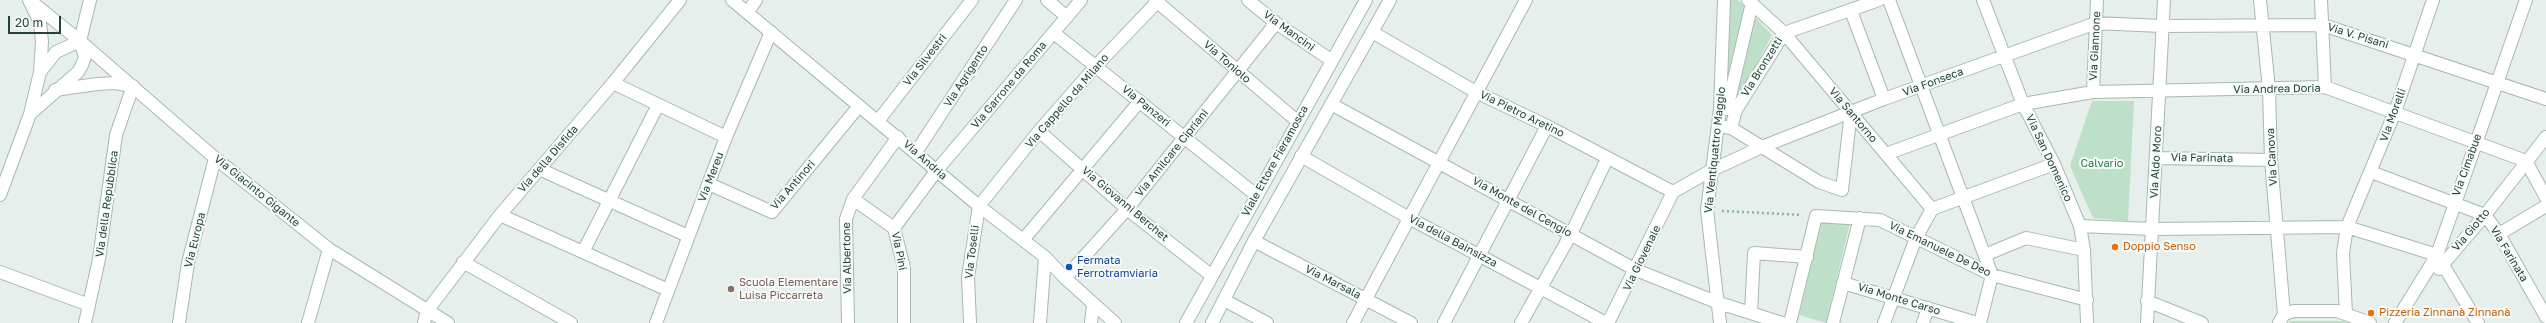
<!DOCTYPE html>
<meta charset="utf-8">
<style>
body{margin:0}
#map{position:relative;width:2546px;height:323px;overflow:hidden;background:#e6efeb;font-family:"Golos Text",sans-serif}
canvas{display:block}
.scale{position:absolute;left:8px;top:16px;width:53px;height:18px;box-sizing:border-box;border:2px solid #24423a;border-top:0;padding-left:5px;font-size:12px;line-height:14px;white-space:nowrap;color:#24423a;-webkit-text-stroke:3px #f7fbf9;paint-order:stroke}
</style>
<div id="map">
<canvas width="2546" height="323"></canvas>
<div class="scale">20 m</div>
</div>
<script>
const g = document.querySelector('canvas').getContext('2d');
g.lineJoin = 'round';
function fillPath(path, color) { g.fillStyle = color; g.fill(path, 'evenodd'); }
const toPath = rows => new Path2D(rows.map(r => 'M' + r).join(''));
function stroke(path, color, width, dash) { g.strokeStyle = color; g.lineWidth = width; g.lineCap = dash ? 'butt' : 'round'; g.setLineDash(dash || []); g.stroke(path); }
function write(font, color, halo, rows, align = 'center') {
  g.font = font + ' "Golos Text",sans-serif'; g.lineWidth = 4; g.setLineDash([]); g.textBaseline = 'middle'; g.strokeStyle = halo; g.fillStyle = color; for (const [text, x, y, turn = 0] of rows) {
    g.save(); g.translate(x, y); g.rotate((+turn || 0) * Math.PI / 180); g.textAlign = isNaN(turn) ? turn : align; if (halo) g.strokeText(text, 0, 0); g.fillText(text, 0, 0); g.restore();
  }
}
fillPath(toPath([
 [1728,0,1738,0,1772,35,1732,110,1724,109],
 [2092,101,2134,101,2128,221,2093,218,2070,166],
 [1822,221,1850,223,1826,323,1799,315],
 [2290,321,2343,321,2348,323,2289,323]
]), '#bfe0c8');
const pedestrian = toPath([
 [1727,109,1752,3]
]);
const minor = toPath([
 [1047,0,1067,17],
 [1155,0,1297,121],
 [1248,0,1276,23,1331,60],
 [1748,0,1784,33,1932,209,1916,238,1884,323],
 [1889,0,1992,275,1980,323],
 [1983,0,2023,104,2054,164,2080,226,2084,250,2087,323],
 [2260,0,2269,89,2271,160,2284,314],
 [2321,0,2325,87],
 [1851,11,1884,99],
 [748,12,756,0],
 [1372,32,1476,92,1547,126,1673,192],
 [1054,33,1256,195],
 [80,41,215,158,329,249,448,323],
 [613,83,726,137],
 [55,90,97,84,115,83,132,86],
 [2093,92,2097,0],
 [1331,104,1636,270,1716,302,1782,323],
 [878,121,972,0],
 [1719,126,1731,128,1819,182,1842,190,1851,112],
 [1731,128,1736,110,1784,33,1879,0],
 [1039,131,1127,209,1212,276],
 [916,152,1016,0],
 [1886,154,2023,104,2093,92,2325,87,2526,161,2546,198],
 [1301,156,1409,218,1606,323],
 [2156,158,2271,160],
 [539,169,688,236],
 [2371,172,2485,215,2499,234,2546,317],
 [709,184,772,212,859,106],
 [1673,192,1712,170,1764,146,1884,99,2096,23,2161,26,2323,25,2546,99],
 [853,199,894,228],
 [1932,209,2054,164],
 [500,215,668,290],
 [2080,226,2152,229,2347,227,2437,255,2478,323],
 [2499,234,2546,206],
 [1023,240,1140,101],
 [1254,241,1411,323],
 [583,252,658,105],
 [1985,255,2026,238,2084,250],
 [463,262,571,323],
 [2439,269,2485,215,2546,137],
 [0,272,89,305],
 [1065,278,1127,209,1276,23],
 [1843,283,1977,323],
 [1224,300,1267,323],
 [2147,301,2202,323],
 [1751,313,1754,253,1807,257],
 [2346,314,2343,253,2347,227,2395,112,2433,0],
 [85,323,99,259,116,135,133,86],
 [179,323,188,263,215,158],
 [308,323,329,249],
 [424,323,427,311,500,215,613,83,680,0],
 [656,323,726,137,771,32],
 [848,323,846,219,853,199,898,137],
 [904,323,904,268,894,228,937,170,1081,0],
 [970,323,968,277,979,206,1039,131,1095,67,1159,0],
 [1040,323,1045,257],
 [1091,323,1093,304],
 [1353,323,1526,0],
 [1444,323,1547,126],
 [1521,323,1571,234,1607,159],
 [1608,323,1673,192],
 [1720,323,1707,210,1720,109,1724,0],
 [1790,323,1816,216,1880,220,1992,275,2087,300],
 [1833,323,1860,218],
 [1923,323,1928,308],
 [2147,323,2164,0],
 [2279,323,2284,314,2294,311,2337,311,2370,323],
 [2395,323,2437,255,2526,0]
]);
const tertiary = toPath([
 [32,2,80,41],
 [40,72,56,52,80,41],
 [30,114,78,72,82,65,85,57,80,41,90,0],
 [0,195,30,114,40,72,42,42,40,22,29,0]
]);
const secondary = toPath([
 [732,0,979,206,1045,257,1065,278,1115,323],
 [1186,323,1366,0],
 [1212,323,1254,241,1390,0]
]);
stroke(pedestrian, '#a8b8b2', 14);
stroke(minor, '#a8b8b2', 14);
stroke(tertiary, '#a8b8b2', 14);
stroke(secondary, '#a4bbb3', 14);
stroke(toPath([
 [1722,211,1802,215]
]), '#86b3a5', 2.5, [2, 3]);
stroke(pedestrian, '#fff', 12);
stroke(minor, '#fff', 12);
stroke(tertiary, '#fff', 12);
stroke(secondary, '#fff', 12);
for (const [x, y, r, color] of [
 [2115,247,4,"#e8710a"],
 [1069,267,4,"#1a4fb4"],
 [731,289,4,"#8d6e63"],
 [2371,313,4,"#e8710a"]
]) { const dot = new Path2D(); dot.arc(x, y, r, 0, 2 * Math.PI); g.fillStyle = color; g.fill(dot); stroke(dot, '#f7fbf9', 1.5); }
write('11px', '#24423a', '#f7fbf9', [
 ["Via Mancini",1289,31,36],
 ["Via V. Pisani",2358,36,17],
 ["Via Giannone",2095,46,-87],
 ["Via Silvestri",925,60,-52],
 ["Via Toniolo",1227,62,41],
 ["Via Bronzetti",1762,67,-58],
 ["Via Agrigento",966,76,-57],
 ["Via Fonseca",1933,82,-20],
 ["Via Garrone da Roma",1009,85,-50],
 ["Via Andrea Doria",2277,89,-1],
 ["Via Cappello da Milano",1067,101,-49],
 ["Via Panzeri",1146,106,39],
 ["Via Pietro Aretino",1522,114,26],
 ["Via Santorno",1853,115,50],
 ["Via Morelli",2393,115,-70],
 ["Via Ventiquattro Maggio",1715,150,-84],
 ["Via Amilcare Cipriani",1172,153,-51],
 ["Via Canova",2272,157,-93],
 ["Via San Domenico",2049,158,65],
 ["Via Farinata",2202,158,1],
 ["Via della Disfida",548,159,-49],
 ["Via Andria",925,160,41],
 ["Viale Ettore Fieramosca",1275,161,-61],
 ["Via Aldo Moro",2156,162,-87],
 ["Via Cimabue",2467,165,-70],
 ["Via Mereu",711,177,-69],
 ["Via Antinori",793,185,-49],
 ["Via Giacinto Gigante",257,191,39],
 ["Via della Repubblica",107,204,-82],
 ["Via Giovanni Berchet",1125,204,40],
 ["Via Monte del Cengio",1522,207,29],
 ["Via Giotto",2471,230,-50],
 ["Via Europa",195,240,-76],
 ["Via della Bainsizza",1453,241,28],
 ["Via Emanuele De Deo",1940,249,26],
 ["Via Pini",899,251,79],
 ["Via Toselli",972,252,-83],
 ["Via Farinata",2509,254,59],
 ["Via Albertone",847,258,-91],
 ["Via Giovenale",1642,258,-64],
 ["Via Marsala",1333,282,27],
 ["Via Monte Carso",1899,299,17]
]);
write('11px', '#2d7a4b', '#f7fbf9', [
 ["Calvario",2102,164]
]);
write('11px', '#c56008', '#f7fbf9', [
 ["Doppio Senso",2123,247],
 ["Pizzeria Zinnanà Zinnanà",2379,313]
], 'left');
write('11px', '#164399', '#f7fbf9', [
 ["Fermata",1077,261],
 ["Ferrotramviaria",1077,274]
], 'left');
write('11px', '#785e54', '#f7fbf9', [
 ["Scuola Elementare",739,283],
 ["Luisa Piccarreta",739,296]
], 'left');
</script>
